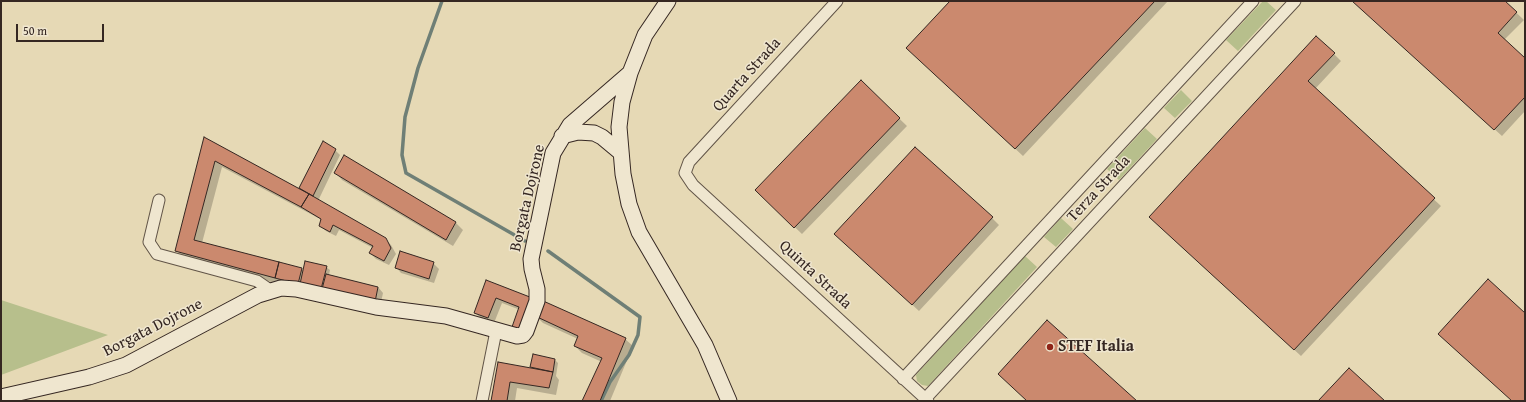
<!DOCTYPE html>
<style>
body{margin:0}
#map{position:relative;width:1526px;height:402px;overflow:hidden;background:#e6d9b5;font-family:"Gentium Book Plus",serif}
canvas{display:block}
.frame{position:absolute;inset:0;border:2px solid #352722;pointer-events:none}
.scale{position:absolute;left:16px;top:24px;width:88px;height:18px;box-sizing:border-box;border:2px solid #352722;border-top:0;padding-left:5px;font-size:12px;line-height:14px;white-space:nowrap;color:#352722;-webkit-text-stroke:3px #efe6cf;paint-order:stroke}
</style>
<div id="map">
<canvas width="1526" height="402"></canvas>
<div class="frame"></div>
<div class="scale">50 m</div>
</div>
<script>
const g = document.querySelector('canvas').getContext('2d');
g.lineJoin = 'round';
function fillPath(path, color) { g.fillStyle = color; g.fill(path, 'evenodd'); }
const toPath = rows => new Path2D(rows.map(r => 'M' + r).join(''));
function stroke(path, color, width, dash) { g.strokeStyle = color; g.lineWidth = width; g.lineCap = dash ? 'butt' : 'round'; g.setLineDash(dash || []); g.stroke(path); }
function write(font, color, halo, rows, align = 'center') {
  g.font = font + ' "Gentium Book Plus",serif'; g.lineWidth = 3; g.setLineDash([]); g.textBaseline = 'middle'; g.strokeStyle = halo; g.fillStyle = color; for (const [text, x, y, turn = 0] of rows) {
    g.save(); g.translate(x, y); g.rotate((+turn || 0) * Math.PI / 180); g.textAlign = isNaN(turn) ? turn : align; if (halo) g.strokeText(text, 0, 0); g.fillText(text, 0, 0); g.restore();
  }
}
fillPath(toPath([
 [1263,1,1266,1,1276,10,1238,51,1226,40],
 [1181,90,1192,101,1175,118,1164,108],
 [1145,128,1157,139,1119,180,1107,169],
 [1061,218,1073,229,1056,247,1044,237],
 [1025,256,1037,267,928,386,922,385,917,381,916,375],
 [1,300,108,335,1,375]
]), '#b7bf8c');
fillPath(toPath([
 [952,1,1168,1,1023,156,915,55],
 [1354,1,1504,1,1524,20,1504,40,1525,59,1525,111,1502,136],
 [1334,54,1341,61,1315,89,1441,206,1301,356,1157,224],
 [861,82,907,126,802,234,756,190],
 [205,139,303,191,300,188,335,150,340,155,318,201,385,239,391,245,396,254,389,265,376,259,370,253,373,248,339,230,336,236,326,231,320,226,322,220,222,167,202,243,302,269,304,271,326,267,330,270,329,275,378,287,383,293,380,307,282,285,184,258,177,251],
 [345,156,456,223,463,230,453,246,342,180,335,172],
 [992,218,999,225,919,311,843,241],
 [433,263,439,269,434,283,401,273,396,267],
 [487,281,625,339,633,346,610,401,583,401,602,362,582,353,575,346,578,339,543,323,536,316,502,303,494,323,481,318,475,313],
 [555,360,558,363,556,376,559,380,556,395,517,388,515,401,492,401,499,363,534,369,531,367]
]), '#0003');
stroke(toPath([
 [442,1,418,68,405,117,402,155,406,173,525,241],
 [548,251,640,317,638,335,629,355,610,382,601,401]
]), '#6f7f76', 3.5);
const building = toPath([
 [950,1,1155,1,1015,149,906,48,950,1],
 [1352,1,1505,1,1517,12,1498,33,1525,58,1525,97,1494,130,1352,1],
 [1316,36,1335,53,1308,81,1435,198,1294,350,1149,217,1316,36],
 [861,80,900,118,794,228,755,190,861,80],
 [204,137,309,194,301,207,215,161,194,240,279,262,275,278,175,251,204,137],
 [323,141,336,149,313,196,299,188,323,141],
 [915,147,993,217,912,305,834,234,915,147],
 [344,155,456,222,446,240,334,173,344,155],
 [309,194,386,238,391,248,384,261,369,253,373,246,333,225,330,232,319,226,321,219,301,207,309,194],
 [400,251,434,262,429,279,395,268,400,251],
 [305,261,327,266,321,289,300,284,305,261],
 [279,262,302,268,298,284,275,278,279,262],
 [326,274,378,287,375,302,322,289,326,274],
 [1488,279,1525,313,1525,401,1512,401,1438,334,1488,279],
 [486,280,535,299,524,332,512,327,519,307,496,298,488,318,474,313,486,280],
 [541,300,626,338,600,401,582,401,602,358,574,346,578,336,535,316,541,300],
 [1047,320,1137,401,1027,401,998,374,1047,320],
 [533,354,555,359,553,372,530,367,533,354],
 [498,362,553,372,549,388,510,382,507,401,491,401,498,362],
 [1349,368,1385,401,1318,401,1349,368]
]);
fillPath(building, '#cb896e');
stroke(building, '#352722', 1);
const street = toPath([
 [837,1,689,162,685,173,693,185,928,401],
 [159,200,149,242,157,254,257,281,270,290],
 [903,379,1253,1],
 [925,399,1295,1],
 [482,401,496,331]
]);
const secondary = toPath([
 [668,1,645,35,630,73,622,102,619,127,623,174,629,204,639,232,705,345,729,401],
 [562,136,578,132,594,133,602,137,620,152],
 [1,397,89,377,126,365,258,295,281,288,296,289,376,307,446,316,517,336,523,335,526,331,537,301,537,289,532,269,531,259,553,153,570,125,630,73]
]);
stroke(street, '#615447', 13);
stroke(secondary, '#352722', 17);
stroke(street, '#efe6cf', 11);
stroke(secondary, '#efe6cf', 15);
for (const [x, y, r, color] of [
 [1050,347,4,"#8f2418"]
]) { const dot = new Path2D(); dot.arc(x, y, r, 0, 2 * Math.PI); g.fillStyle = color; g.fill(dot); stroke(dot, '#efe6cf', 1.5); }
write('16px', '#352722', '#efe6cf', [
 ["Quarta Strada",747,75,-48],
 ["Terza Strada",1099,189,-47],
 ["Borgata Dojrone",528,198,-77],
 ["Quinta Strada",815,275,43],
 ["Borgata Dojrone",153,328,-27]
]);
write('bold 16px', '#352722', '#efe6cf', [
 ["STEF Italia",1058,347]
], 'left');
</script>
